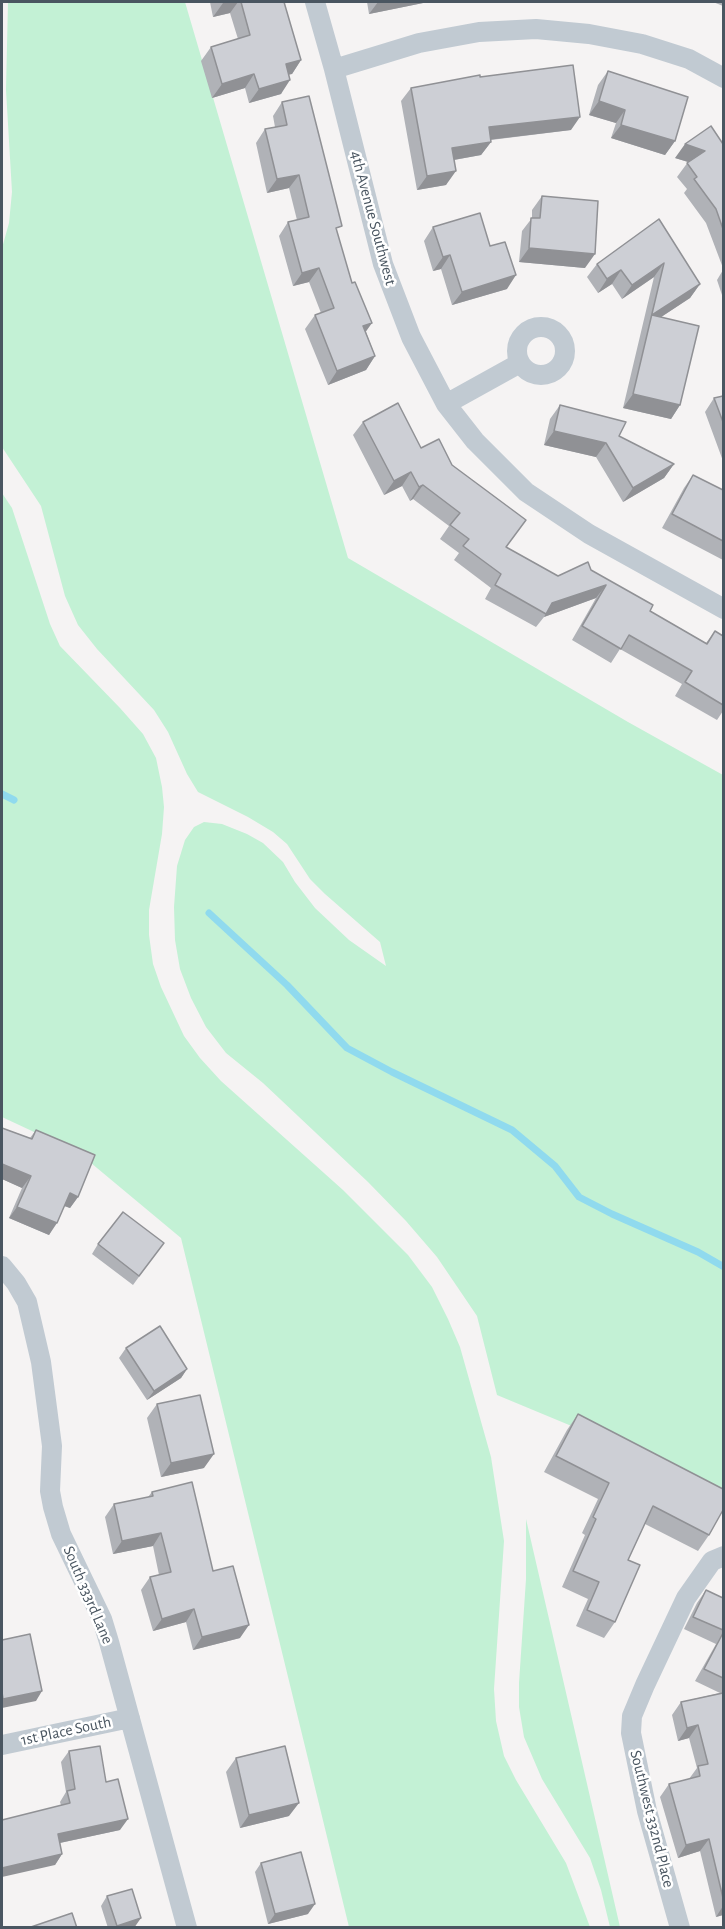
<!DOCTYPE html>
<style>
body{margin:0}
#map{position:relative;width:725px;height:1929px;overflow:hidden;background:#f5f3f3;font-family:"Alegreya Sans",sans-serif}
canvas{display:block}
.frame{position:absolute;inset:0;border:3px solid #4a5661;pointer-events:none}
</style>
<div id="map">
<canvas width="725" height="1929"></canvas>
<div class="frame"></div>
</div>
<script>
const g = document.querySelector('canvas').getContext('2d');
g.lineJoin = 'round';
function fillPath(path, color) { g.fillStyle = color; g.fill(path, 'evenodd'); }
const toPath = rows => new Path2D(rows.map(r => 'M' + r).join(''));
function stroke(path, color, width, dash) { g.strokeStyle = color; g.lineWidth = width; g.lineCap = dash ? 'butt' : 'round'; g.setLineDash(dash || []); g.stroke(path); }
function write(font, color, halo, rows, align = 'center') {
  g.font = font + ' "Alegreya Sans",sans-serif'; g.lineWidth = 5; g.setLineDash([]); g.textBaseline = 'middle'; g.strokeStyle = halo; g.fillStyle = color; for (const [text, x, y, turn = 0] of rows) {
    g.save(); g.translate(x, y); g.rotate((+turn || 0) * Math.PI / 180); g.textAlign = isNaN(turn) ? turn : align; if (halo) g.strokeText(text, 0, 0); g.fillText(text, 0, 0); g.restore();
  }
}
fillPath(toPath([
 [8,2,185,2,348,558,628,722,723,775,723,1489,497,1395,477,1316,437,1257,406,1221,368,1182,263,1083,226,1053,206,1027,191,998,180,969,175,940,174,907,177,866,185,840,194,827,204,822,222,824,247,834,263,843,283,862,295,882,315,908,349,940,386,966,380,942,325,894,310,879,287,844,273,832,248,817,198,792,187,774,168,732,154,710,97,649,78,625,65,596,41,506,2,447,2,248,9,223,12,192,6,90],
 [2,493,12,508,50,624,60,646,120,708,143,734,156,758,162,787,164,807,162,834,149,910,149,935,153,964,161,987,184,1036,200,1058,221,1081,343,1190,408,1255,432,1287,448,1319,460,1347,491,1457,504,1541,494,1689,496,1721,504,1756,516,1780,566,1863,590,1927,349,1927,181,1238,79,1153,2,1117],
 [526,1519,620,1927,610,1927,601,1890,590,1858,542,1779,524,1737,519,1707,519,1683,526,1579]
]), '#c3f1d5');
stroke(toPath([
 [2,794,14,800],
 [209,913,287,985,347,1048,392,1072,512,1130,555,1166,579,1197,612,1214,698,1252,724,1267]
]), '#90daee', 7);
stroke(toPath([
 [315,2,334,69,383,264,411,337,446,404,475,441,526,492,589,534,724,609],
 [334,69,419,43,479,32,536,29,589,34,642,44,689,59,724,78],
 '517 351a24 24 0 1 1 48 0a24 24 0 1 1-48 0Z',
 [446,404,520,363],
 [2,1266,16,1283,27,1302,41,1362,52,1446,50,1491,53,1507,61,1534,102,1619,109,1642,187,1928],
 [2,1745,130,1718],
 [680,1928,647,1811,631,1733,632,1716,645,1685,686,1598,712,1561,724,1556]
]), '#c1cad2', 20);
fillPath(toPath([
 [210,2,284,2,301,60,292,74,289,74,281,94,249,103,245,88,212,98,201,61,211,47,238,39,230,13,213,17],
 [367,2,428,2,369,14],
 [713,2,723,2,723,6],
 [608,71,675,141,665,155,611,138,616,123,589,115,598,85],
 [480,77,571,130,491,140,491,142,481,155,454,160,446,185,417,190,401,101,411,88],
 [282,102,337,233,366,332,375,356,366,370,328,385,305,329,315,315,321,313,309,282,293,286,279,236,288,222,297,220,289,188,267,193,256,143,265,129,275,127,273,116],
 [723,144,723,268,706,223,684,193,687,189,677,177,688,162,675,158],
 [542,196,585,268,519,262,522,231,532,218,532,210],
 [659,219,700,284,690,298,661,317,680,405,671,419,623,408,654,277,622,299,612,284,598,293,587,277,597,264],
 [433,227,490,246,507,289,452,305,441,269,433,271,424,241],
 [723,270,723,298,717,280],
 [723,396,723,461,705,412,714,398],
 [560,405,619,436,674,464,664,478,623,502,596,457,544,445,550,419],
 [363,422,421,448,452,465,526,520,506,547,558,576,591,570,650,611,706,643,715,631,723,636,723,711,717,720,675,696,682,684,620,649,611,663,572,640,596,598,544,617,536,627,485,599,491,588,454,560,459,553,440,539,449,526,413,499,410,501,402,486,384,495,353,435],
 [693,475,723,490,723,560,662,528,684,488],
 [2,1128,30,1138,36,1130,78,1197,70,1208,64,1206,49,1235,9,1218,22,1188,2,1179],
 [98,1244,157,1252,133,1285,92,1254],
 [126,1348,187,1369,181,1378,147,1400,119,1358],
 [157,1404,204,1468,161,1477,147,1418],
 [578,1414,709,1535,698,1551,645,1524,628,1560,615,1622,604,1638,576,1626,588,1599,562,1587,585,1535,582,1533,598,1499,544,1472,567,1430],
 [152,1492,213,1571,240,1638,193,1650,186,1622,153,1631,141,1590,150,1577,159,1575,153,1546,113,1554,105,1517,114,1504,148,1497],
 [706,1590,723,1598,723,1915,716,1917,700,1851,678,1858,660,1797,669,1784,689,1779,697,1768,689,1738,678,1741,672,1715,681,1702,720,1693,695,1681,716,1644,684,1629,697,1603],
 [69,1751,106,1782,120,1830,60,1843,62,1854,55,1865,61,1805,60,1802,66,1792,61,1762],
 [236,1758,289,1816,240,1828,226,1772],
 [261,1863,308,1914,268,1924,255,1872],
 [107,1896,134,1928,108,1928,101,1906]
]), '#b0b2b7');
fillPath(toPath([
 [231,2,238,2,230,13,213,17,223,3],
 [378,2,428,2,369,14],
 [301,60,292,74,276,78,286,64],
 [254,74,245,88,212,98,222,84],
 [290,80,281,94,249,103,259,89],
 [599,101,625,110,616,123,589,115],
 [580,117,571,130,479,141,489,127],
 [621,125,675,141,665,155,611,138],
 [491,142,481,155,442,162,452,148],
 [685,144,705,151,695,164,675,158],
 [456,171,446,185,417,190,427,176],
 [299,175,289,188,267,193,277,179],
 [529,248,595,254,585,268,519,262],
 [450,255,441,269,433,271,443,257],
 [664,263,654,277,622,299,632,285],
 [319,268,309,282,293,286,302,273],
 [621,270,612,284,598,293,607,279],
 [516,275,507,289,452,305,462,292],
 [700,284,690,298,649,325,652,315],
 [372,323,362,337,363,326],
 [375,356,366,370,328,385,337,371],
 [633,394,680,405,671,419,623,408],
 [554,431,606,443,596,457,544,445],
 [674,464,664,478,623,502,633,488],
 [411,472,402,486,384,495,394,481],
 [423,485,413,499,410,501,419,487],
 [606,585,596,598,544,617,552,603],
 [2,1164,31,1176,22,1188,2,1179],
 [70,1193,78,1197,70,1208,62,1205],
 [17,1207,57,1223,49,1235,9,1218],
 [187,1369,181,1378,147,1400,154,1391],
 [214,1454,204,1468,161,1477,171,1463],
 [161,1533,153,1546,113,1554,122,1541],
 [194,1609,186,1622,153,1631,162,1619],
 [249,1625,240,1638,193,1650,202,1637],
 [42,1691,36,1701,2,1708,2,1702,3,1699],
 [698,1725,689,1738,678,1741,687,1728],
 [299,1803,289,1816,240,1828,249,1815],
 [128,1819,120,1830,50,1845,58,1834],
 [709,1839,700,1851,678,1858,686,1845],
 [62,1854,55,1865,2,1877,2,1868],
 [315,1904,308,1914,268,1924,275,1914],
 [723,1906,723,1915,716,1917],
 [141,1918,134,1928,116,1928,117,1926]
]), '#909195');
const building = toPath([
 [241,2,284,2,301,60,286,64,290,80,259,89,254,74,222,84,211,47,250,35,241,2],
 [573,65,580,117,489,127,491,142,452,148,456,171,427,176,411,88,480,75,480,77,573,65],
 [608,71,688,97,675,141,621,125,625,110,599,101,608,71],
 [309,96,342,226,336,228,352,283,355,282,372,323,363,326,375,356,337,371,315,315,334,308,319,268,302,273,288,222,309,217,299,175,277,179,265,129,287,125,282,102,309,96],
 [711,126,723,144,723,229,716,209,694,179,697,177,687,163,705,151,685,144,711,126],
 [542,196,598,201,595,254,529,248,531,218,540,218,542,196],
 [480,213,490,246,505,242,516,275,462,292,450,255,443,257,433,227,480,213],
 [659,219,700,284,652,315,699,326,680,405,633,394,664,263,632,285,621,270,607,279,597,264,659,219],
 [723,396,723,422,714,398,723,396],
 [398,403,421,448,439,439,452,465,526,520,506,547,558,576,588,562,591,570,653,605,650,611,707,644,715,631,723,636,723,705,685,682,692,671,629,635,621,649,582,626,606,585,552,603,546,614,495,585,501,574,463,546,469,539,450,525,460,513,423,485,419,487,411,472,394,481,363,422,398,403],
 [560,405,626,422,619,436,674,464,633,488,606,443,554,431,560,405],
 [693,475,723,490,723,541,672,514,693,475],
 [2,1128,32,1139,36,1130,95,1155,78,1197,70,1193,57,1223,17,1207,31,1176,2,1164,2,1128],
 [123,1212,164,1243,139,1276,98,1244,123,1212],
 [160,1326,187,1369,154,1391,126,1348,160,1326],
 [200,1395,214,1454,171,1463,157,1404,200,1395],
 [578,1414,723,1489,723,1510,709,1535,653,1506,628,1560,640,1565,615,1622,587,1610,599,1582,573,1571,596,1519,593,1517,609,1483,556,1456,578,1414],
 [192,1482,213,1571,233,1566,249,1625,202,1637,194,1609,162,1619,150,1577,171,1572,161,1533,122,1541,114,1504,153,1496,152,1492,192,1482],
 [706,1590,723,1598,723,1630,693,1617,706,1590],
 [723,1633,723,1678,704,1669,723,1633],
 [30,1634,42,1691,3,1699,2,1692,2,1640,30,1634],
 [723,1693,723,1898,709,1839,686,1845,669,1784,700,1776,698,1766,708,1764,698,1725,687,1728,681,1702,723,1693],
 [100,1746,106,1782,118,1779,128,1819,58,1834,62,1854,2,1868,2,1820,70,1803,67,1791,75,1789,69,1751,100,1746],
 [285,1746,299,1803,249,1815,236,1758,285,1746],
 [301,1852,315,1904,275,1914,261,1863,301,1852],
 [132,1889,141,1918,117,1926,107,1896,132,1889],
 [72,1913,77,1928,28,1928,72,1913]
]);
fillPath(building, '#cdcfd5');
stroke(building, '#909195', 1.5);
write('16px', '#4a5661', '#fff', [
 ["4th Avenue Southwest",373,218,75],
 ["South 333rd Lane",88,1595,67],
 ["1st Place South",66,1731,-12],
 ["Southwest 332nd Place",652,1819,76]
]);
</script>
